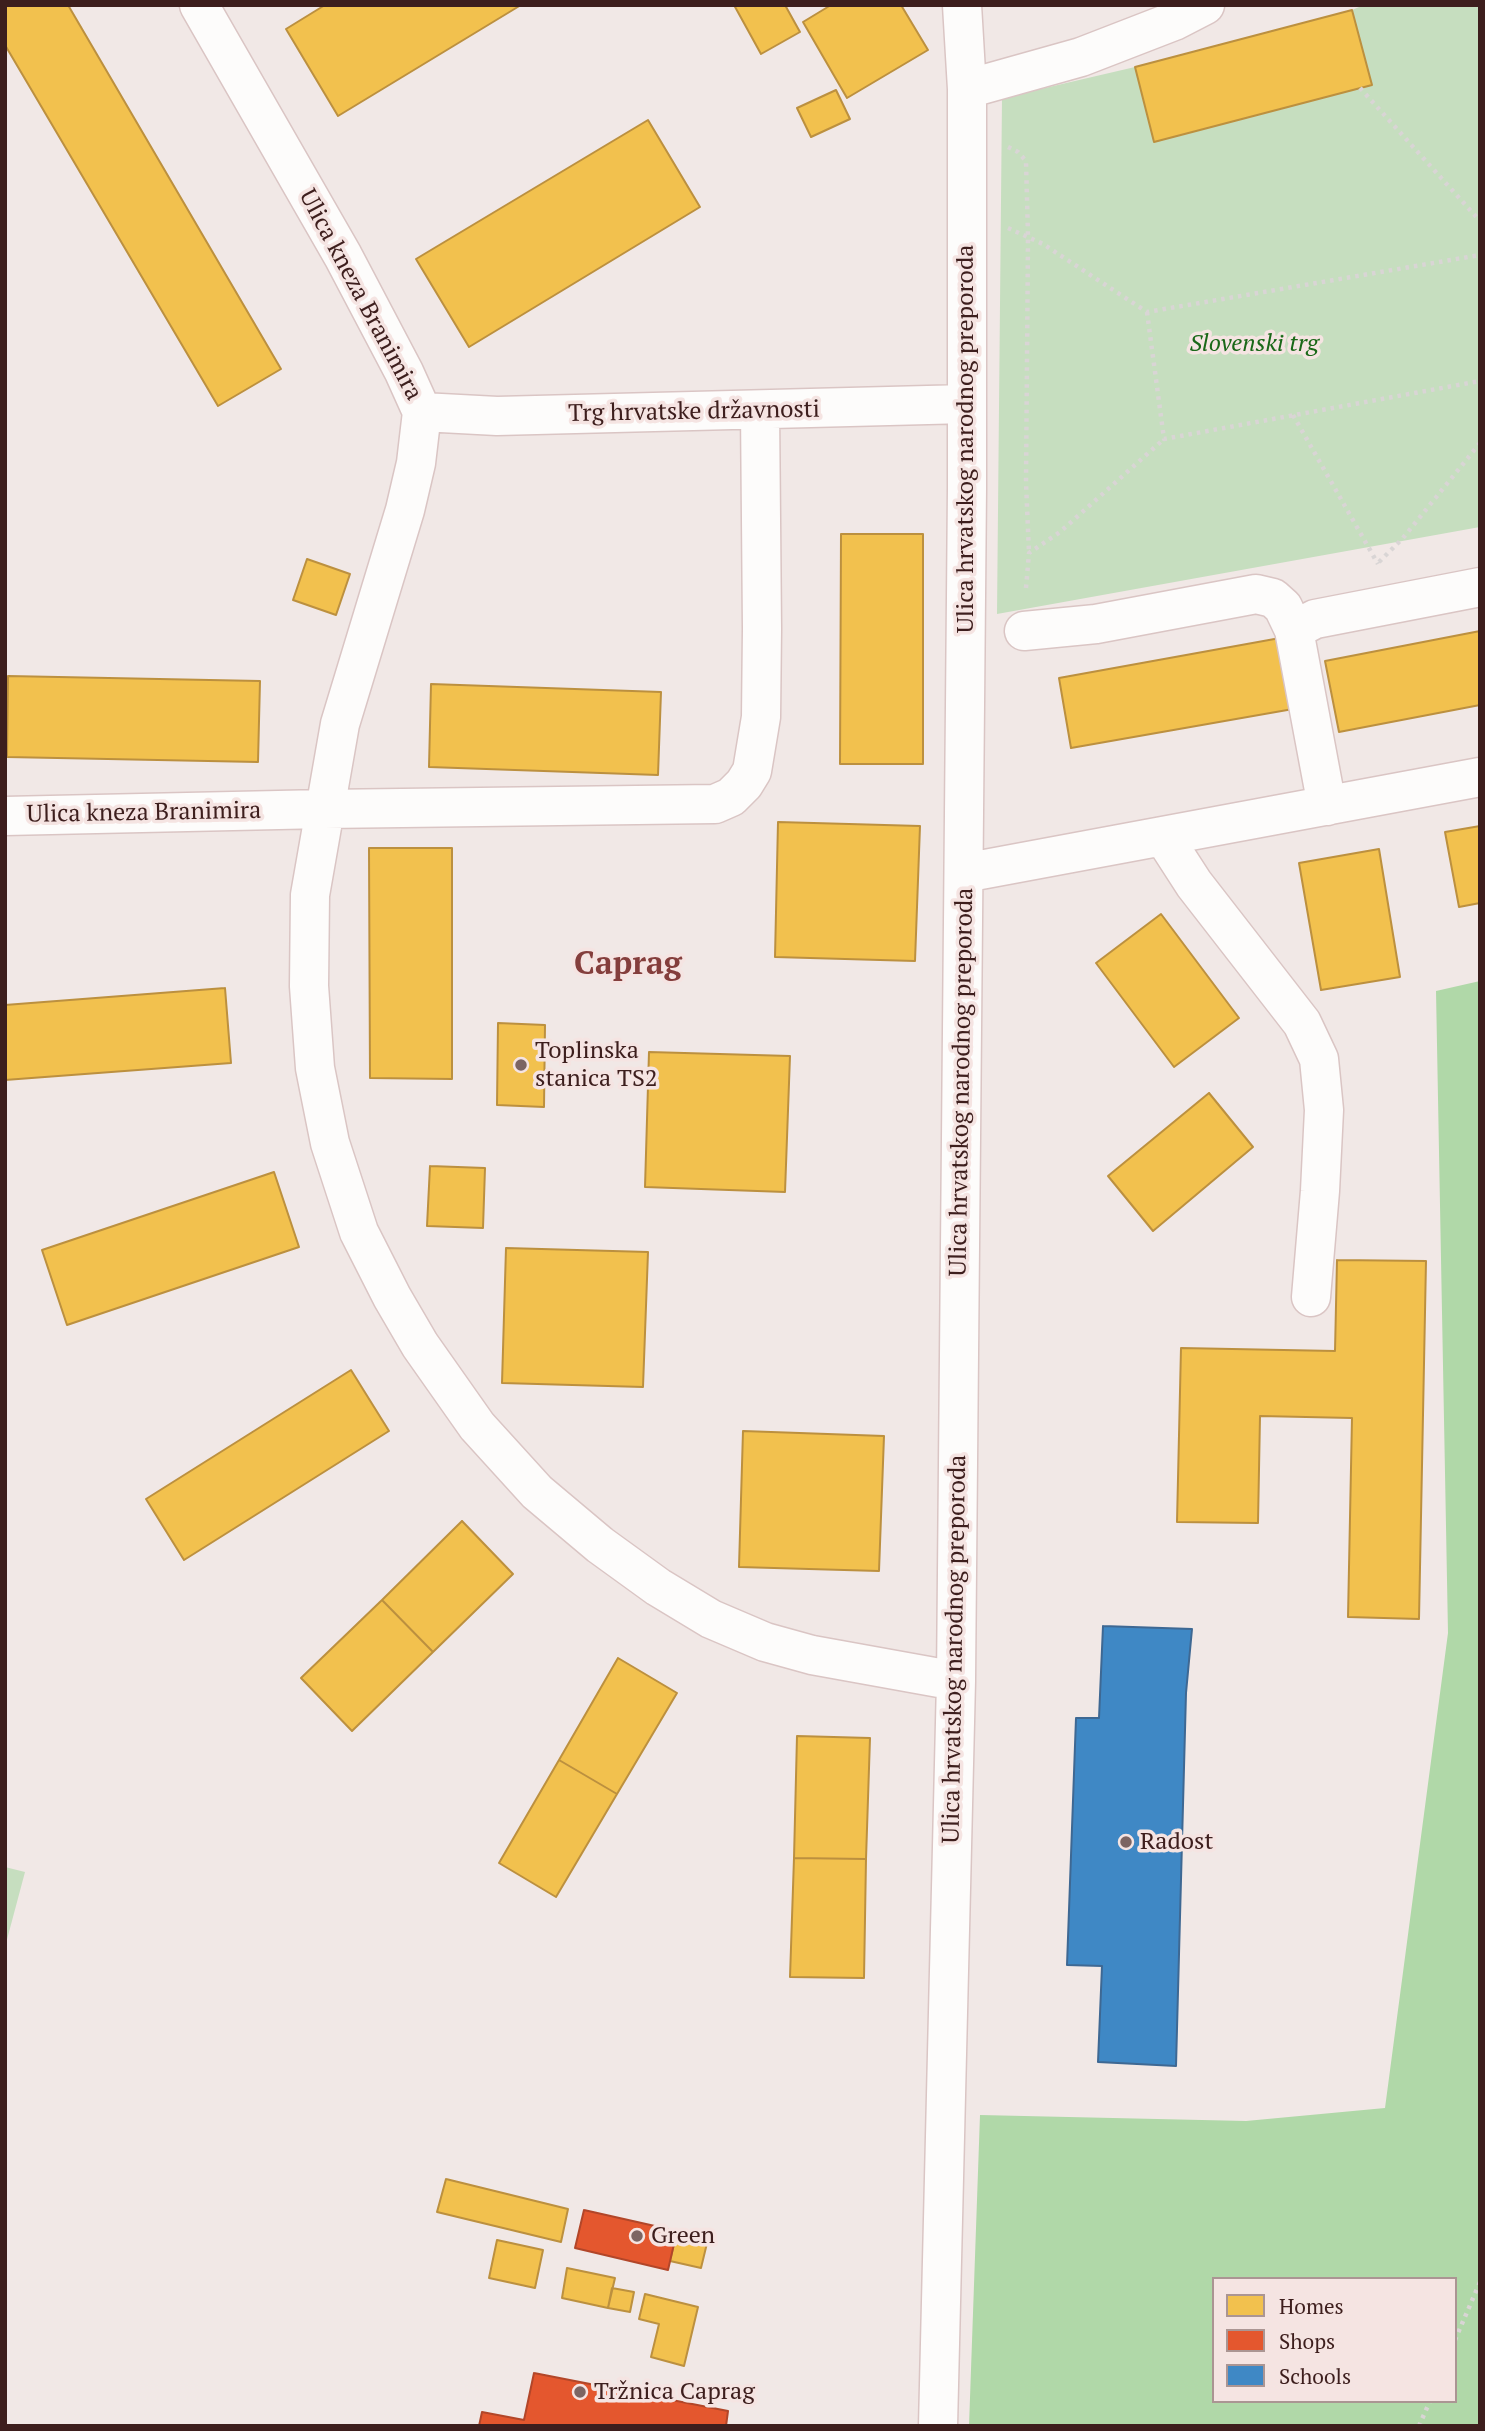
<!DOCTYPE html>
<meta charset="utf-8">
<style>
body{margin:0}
#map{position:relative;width:1485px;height:2431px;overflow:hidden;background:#f1e8e6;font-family:"PT Serif",serif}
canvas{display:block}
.frame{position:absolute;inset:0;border:7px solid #3d1e1d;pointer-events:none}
.legend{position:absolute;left:1212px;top:2277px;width:245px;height:126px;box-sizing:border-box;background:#f5e4e2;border:2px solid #ab9593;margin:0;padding:9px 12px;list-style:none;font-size:21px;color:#3d1e1d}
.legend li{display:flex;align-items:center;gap:14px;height:35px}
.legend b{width:35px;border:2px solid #ab9593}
</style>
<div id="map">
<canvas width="1485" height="2431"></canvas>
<div class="frame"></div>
<ul class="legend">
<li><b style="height:19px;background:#f2c14e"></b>Homes</li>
<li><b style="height:19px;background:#e4572e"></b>Shops</li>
<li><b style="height:19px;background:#3f88c5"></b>Schools</li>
</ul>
</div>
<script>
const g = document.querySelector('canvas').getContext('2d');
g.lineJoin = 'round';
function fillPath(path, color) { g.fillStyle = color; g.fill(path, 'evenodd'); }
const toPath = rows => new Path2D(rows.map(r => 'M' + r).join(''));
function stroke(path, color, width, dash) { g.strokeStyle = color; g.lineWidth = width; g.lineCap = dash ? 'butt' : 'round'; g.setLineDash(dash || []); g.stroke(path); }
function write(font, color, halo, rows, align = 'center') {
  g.font = font + ' "PT Serif",serif'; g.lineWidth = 7; g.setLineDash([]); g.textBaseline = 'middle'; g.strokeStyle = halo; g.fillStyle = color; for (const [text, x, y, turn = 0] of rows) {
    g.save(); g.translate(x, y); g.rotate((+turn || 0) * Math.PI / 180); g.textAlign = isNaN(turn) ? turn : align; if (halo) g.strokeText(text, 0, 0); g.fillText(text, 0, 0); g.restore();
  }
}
fillPath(toPath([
 [1364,5,1480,5,1480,527,997,614,1002,98,1135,67,1154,141,1352,10],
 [5,1867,25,1872,5,1947]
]), '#c6debf');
fillPath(toPath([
 [1480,981,1480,2426,969,2426,980,2115,1246,2121,1385,2108,1448,1633,1436,991],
 [1214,2279,1455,2279,1455,2401,1214,2401]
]), '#b0d8a8');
const homes = toPath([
 [5,5,68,5,281,369,218,406,5,45,5,5],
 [325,5,521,5,338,116,286,29,325,5],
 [734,5,785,5,800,32,761,54,734,5],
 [831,5,901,5,928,50,847,98,803,22,831,5],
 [1352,10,1372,85,1154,142,1135,67,1352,10],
 [836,90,850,119,811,137,797,108,836,90],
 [648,120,700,207,469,347,416,259,648,120],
 [841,534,923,534,923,764,840,764,841,534],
 [307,559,350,574,336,615,293,600,307,559],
 [1480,631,1480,705,1339,732,1325,661,1480,631],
 [1280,638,1293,709,1071,748,1059,678,1280,638],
 [8,676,260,681,258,762,7,757,8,676],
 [431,684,661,692,658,775,429,767,431,684],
 [778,822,920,826,915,961,775,957,778,822],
 [1480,826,1480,903,1459,907,1445,832,1480,826],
 [369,848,452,848,452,1079,370,1078,369,848],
 [1379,849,1400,977,1321,990,1299,863,1379,849],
 [1161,914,1239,1018,1174,1067,1096,963,1161,914],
 [225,988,231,1063,5,1080,5,1005,225,988],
 [498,1023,545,1025,544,1107,497,1105,498,1023],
 [649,1052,790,1056,785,1192,645,1187,649,1052],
 [1209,1093,1253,1147,1153,1231,1108,1176,1209,1093],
 [430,1166,485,1168,483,1228,427,1226,430,1166],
 [274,1172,299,1247,67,1325,42,1250,274,1172],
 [506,1248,648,1252,643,1387,502,1383,506,1248],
 [1337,1260,1426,1261,1419,1619,1348,1617,1352,1418,1260,1416,1258,1523,1177,1522,1181,1348,1335,1351,1337,1260],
 [351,1370,389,1431,184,1560,146,1499,351,1370],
 [743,1431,884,1436,879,1571,739,1567,743,1431],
 [462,1521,513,1574,433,1652,382,1600,462,1521],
 [382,1600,433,1652,352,1731,301,1678,382,1600],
 [618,1658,677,1693,617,1794,559,1760,618,1658],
 [797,1736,870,1738,866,1859,794,1858,797,1736],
 [559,1760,617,1794,556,1897,499,1863,559,1760],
 [794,1858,866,1859,864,1978,790,1977,794,1858],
 [446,2179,568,2209,561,2242,437,2212,446,2179],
 [677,2231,708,2239,701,2268,670,2261,677,2231],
 [497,2240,543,2250,535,2288,489,2278,497,2240],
 [567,2268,615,2278,608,2308,562,2298,567,2268],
 [612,2288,634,2292,630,2312,608,2308,612,2288],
 [645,2294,698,2307,684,2366,651,2357,659,2324,639,2319,645,2294]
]);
fillPath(homes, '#f2c14e');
stroke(homes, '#bc903f', 2);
const shops = toPath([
 [584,2210,677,2231,668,2270,575,2248,584,2210],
 [534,2373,728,2411,726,2426,479,2426,482,2412,524,2420,534,2373]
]);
fillPath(shops, '#e4572e');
stroke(shops, '#b24629', 2);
const schools = toPath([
 [1103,1626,1192,1629,1186,1693,1176,2066,1098,2062,1102,1966,1067,1965,1076,1718,1099,1718,1103,1626]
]);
fillPath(schools, '#3f88c5');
stroke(schools, '#3e6893', 2);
const minor = toPath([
 [199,5,343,256,404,372,422,412,416,463,405,510,340,724,310,895,309,986,315,1068,330,1143,359,1232,392,1297,420,1345,477,1426,537,1492,600,1545,658,1587,711,1619,765,1642,812,1655,956,1681],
 [967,89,1081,57,1174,21,1205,5],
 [422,412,497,416,967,404],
 [1024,631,1096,624,1256,594,1273,598,1283,607,1294,630],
 [1327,806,1294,630,1315,619,1480,587],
 [5,816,324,809,715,804,731,797,744,784,752,771,761,717,762,629,760,410],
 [1163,836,1194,884,1302,1023,1319,1059,1324,1110,1320,1191,1311,1297],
 [964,873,1480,777],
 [938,2426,956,1681,967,488,967,89,962,5]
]);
stroke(minor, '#dac5c4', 41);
stroke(toPath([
 [1360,88,1480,221],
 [1008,147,1018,152,1026,161,1028,237,1026,483,1029,553],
 [1008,228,1043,244,1147,312,1480,255],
 [1147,312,1164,439,1480,381],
 [1293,415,1378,564],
 [1379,562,1403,538,1480,443],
 [1026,588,1029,553,1060,532,1164,439],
 [1455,2340,1480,2282],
 [1419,2426,1430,2401]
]), '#d9d5d5', 4.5, [3.5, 5]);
stroke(minor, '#fdfcfb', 38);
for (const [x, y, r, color] of [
 [521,1065,7,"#7c6563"],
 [1126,1842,7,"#7c6563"],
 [637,2236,7,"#7c6563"],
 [580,2392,7,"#7c6563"]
]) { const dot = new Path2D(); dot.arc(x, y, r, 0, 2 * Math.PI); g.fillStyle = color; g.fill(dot); stroke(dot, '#f5e4e2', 2.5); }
write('24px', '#3d1e1d', '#f5e4e2', [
 ["Ulica kneza Branimira",360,295,62],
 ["Trg hrvatske državnosti",694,412,-1],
 ["Ulica hrvatskog narodnog preporoda",966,439,-90],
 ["Ulica kneza Branimira",144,813,-1],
 ["Ulica hrvatskog narodnog preporoda",962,1082,-89],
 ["Ulica hrvatskog narodnog preporoda",955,1649,-89]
]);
write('italic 24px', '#1a6818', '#f5e4e2', [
 ["Slovenski trg",1254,344]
]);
write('24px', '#3d1e1d', '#f5e4e2', [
 ["Toplinska",535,1051],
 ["stanica TS2",535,1079],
 ["Radost",1140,1842],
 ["Green",651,2236],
 ["Tržnica Caprag",594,2392]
], 'left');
write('bold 32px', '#843e3c', '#f5e4e2', [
 ["Caprag",628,965]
]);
</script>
